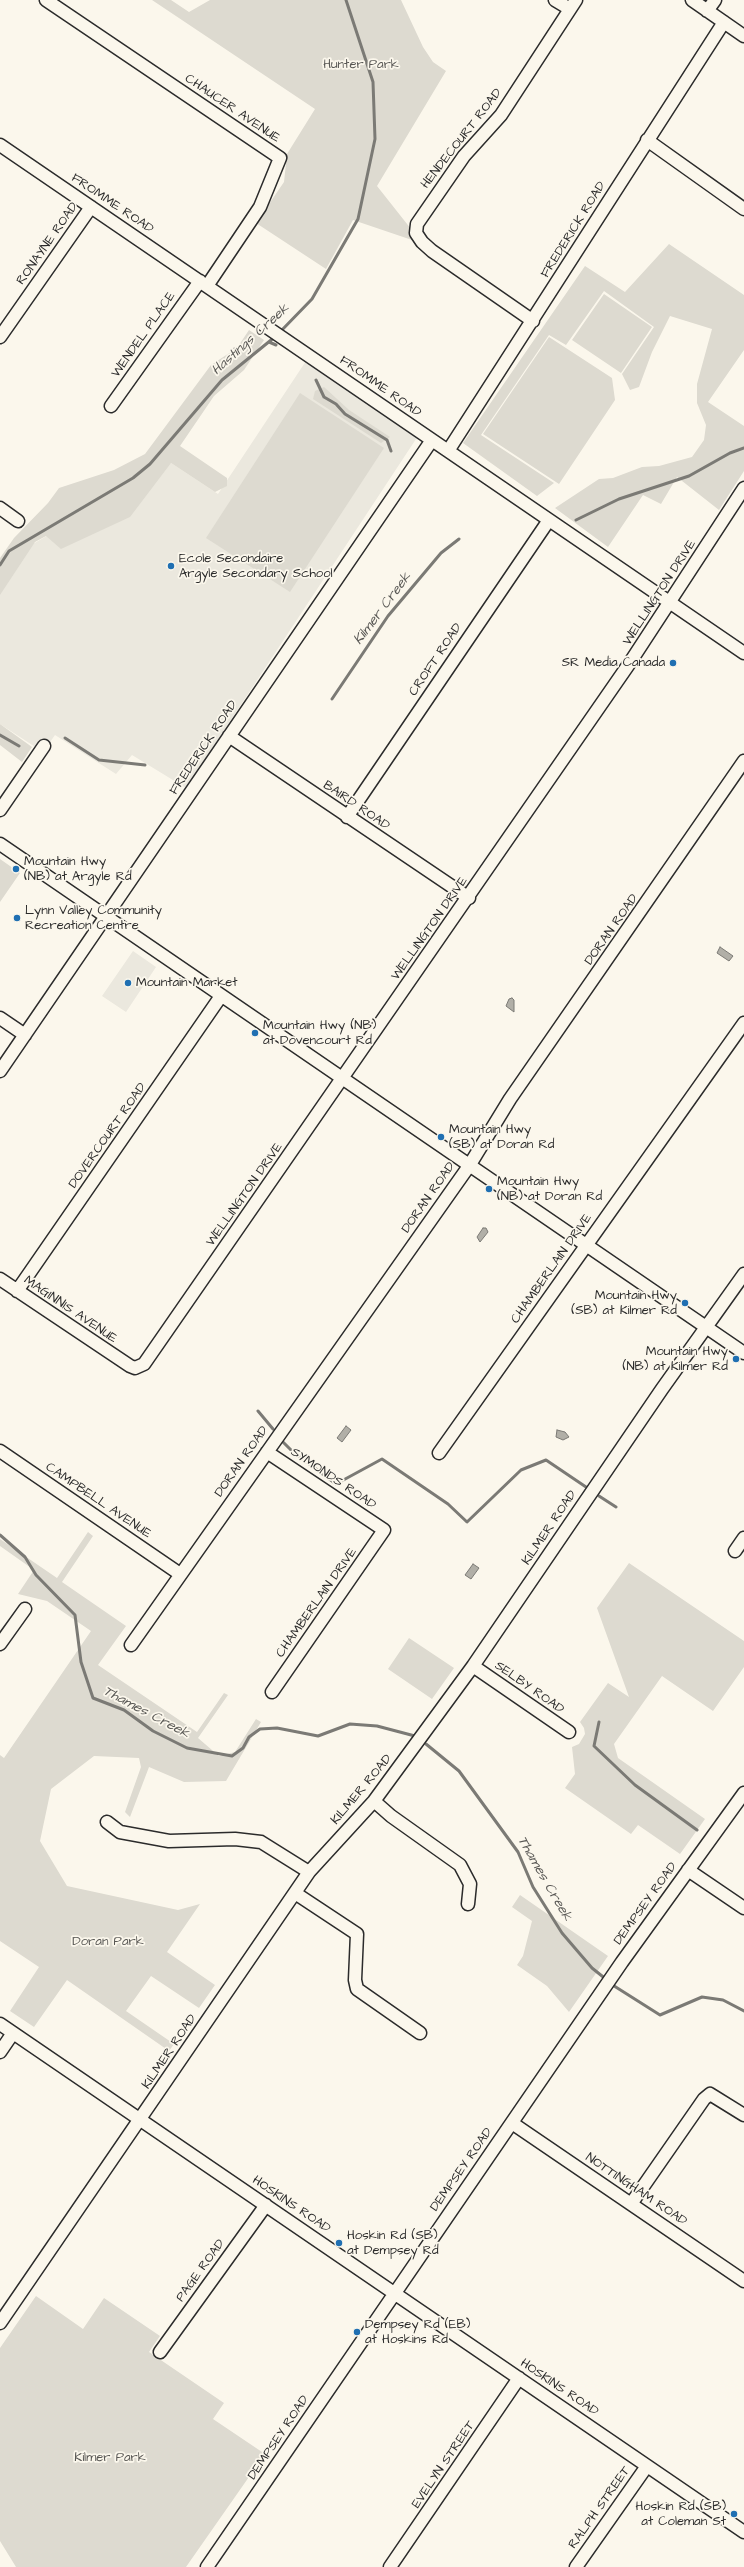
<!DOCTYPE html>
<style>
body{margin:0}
canvas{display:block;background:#fbf7ec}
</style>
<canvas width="744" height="2567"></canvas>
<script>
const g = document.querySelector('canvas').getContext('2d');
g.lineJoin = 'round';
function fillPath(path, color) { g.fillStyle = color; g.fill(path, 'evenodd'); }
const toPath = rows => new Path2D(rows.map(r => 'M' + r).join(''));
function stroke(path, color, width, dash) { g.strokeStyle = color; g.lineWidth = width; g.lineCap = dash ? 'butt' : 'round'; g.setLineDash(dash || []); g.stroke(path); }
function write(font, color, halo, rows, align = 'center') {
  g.font = font + ' "Architects Daughter",sans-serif'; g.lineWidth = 3.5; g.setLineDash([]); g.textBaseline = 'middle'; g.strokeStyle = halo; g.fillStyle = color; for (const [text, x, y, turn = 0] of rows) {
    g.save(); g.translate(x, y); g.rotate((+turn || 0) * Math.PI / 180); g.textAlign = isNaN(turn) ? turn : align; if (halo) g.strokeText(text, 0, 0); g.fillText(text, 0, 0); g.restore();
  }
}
fillPath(toPath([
 [306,361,418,436,186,788,132,755,116,774,55,735,43,752,0,724,0,582,21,551,171,463,218,494],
 [133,951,156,967,126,1012,102,996]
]), '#ebe8de');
fillPath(toPath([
 [152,0,171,0,189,12,210,0,401,0,423,47,433,62,446,71,377,186,411,229,412,240,353,220,326,269,256,223,284,182,287,154,315,109],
 [669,244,744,295,744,350,708,402,744,426,744,471,719,510,677,477,661,504,643,495,608,547,555,508,599,479,613,478,642,467,659,466,692,457,704,440,706,425,697,403,697,384,712,329,670,316,652,352,639,387,630,390,622,374,654,327,604,291,566,345,549,335,481,435,554,483,537,496,463,443,585,266,625,292],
 [604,294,652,327,621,373,572,340],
 [249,330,264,340,244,370,214,396,180,446,227,478,227,486,215,492,171,463,130,517,61,549,46,536,35,542,0,595,0,558,14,538,48,503,59,488,114,470,145,454,211,365,237,348],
 [549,337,612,378,615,400,559,484,483,434],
 [324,387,349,410,390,437,381,443,313,399,315,391],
 [300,393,384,448,290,592,206,538],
 [0,724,32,747,22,762,0,745],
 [0,859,20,873,0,902],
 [88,1532,93,1536,62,1582,126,1626,98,1665,197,1732,224,1693,228,1695,198,1738,219,1756,235,1752,256,1719,261,1722,226,1781,184,1782,149,1767,130,1817,125,1812,141,1767,139,1758,94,1756,51,1789,40,1841,67,1886,178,1910,200,1904,167,1952,215,1985,199,2008,151,1976,126,2011,174,2044,169,2051,67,1980,34,2027,10,2011,39,1967,0,1941,0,1755,4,1758,91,1631,47,1601,18,1594,34,1570,0,1546,0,1539,57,1578],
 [629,1563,744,1641,744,1667,713,1711,662,1676,614,1744,618,1758,705,1819,680,1854,638,1825,631,1834,565,1788,575,1774,572,1747,579,1744,585,1734,584,1728,580,1722,608,1683,629,1697,597,1608],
 [409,1638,454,1668,432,1699,388,1669],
 [520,1895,608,1956,569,2012,547,1986,517,1965,523,1956,532,1921,512,1907],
 [36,2296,83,2329,104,2298,160,2336,149,2352,224,2403,213,2419,265,2454,186,2567,16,2567,0,2541,0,2348]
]), '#dddad0');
const water = toPath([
 [720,947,733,956,729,961,717,953,720,947],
 [512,998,514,1000,514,1012,506,1006,509,999,512,998],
 [483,1228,486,1228,488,1232,480,1242,477,1237,483,1228],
 [346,1426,351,1430,342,1442,337,1438,346,1426],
 [557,1430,565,1432,569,1437,563,1440,556,1437,557,1430],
 [473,1564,479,1568,471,1579,465,1575,473,1564]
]);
fillPath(water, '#b1afa7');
stroke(water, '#7b7a75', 1);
stroke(toPath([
 [280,332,312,299,358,219,375,139,373,82,346,0],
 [269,342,276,345],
 [316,380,324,397,336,404,345,414,387,440,391,451],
 [576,520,619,499,689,476,730,453,744,448],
 [0,565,9,551,133,478,150,464,222,380,276,336],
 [332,699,388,616,441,553,459,539],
 [0,735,19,746],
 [65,738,99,760,145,765],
 [258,1411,273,1429],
 [283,1442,292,1451,336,1484,382,1459,448,1504,467,1522,521,1470,546,1460,586,1487],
 [599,1496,616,1507],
 [0,1535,25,1557,36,1575,75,1615,81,1662,93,1698,124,1710,153,1731,187,1748,232,1756,243,1748,249,1737,260,1729,277,1728,318,1736,350,1724,377,1726,415,1736],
 [599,1722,594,1746,635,1785,697,1830],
 [426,1744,459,1771,518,1852,533,1887,562,1933,592,1968,607,1980],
 [611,1984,660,2015,702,1997,723,2000,744,2011]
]), '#7b7a75', 3);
const minor = toPath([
 [46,0,280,158,260,207,207,286],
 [555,0,570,9],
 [692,0,744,36],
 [707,11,715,0],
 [647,140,744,209],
 [0,145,744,653],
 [533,321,432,251,422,242,416,233,417,224,464,156,501,115,576,0],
 [0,337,91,207],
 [111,406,200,281],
 [448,451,724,22],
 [0,508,18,521],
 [229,736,469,898],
 [0,810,44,746],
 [347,817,549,520],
 [0,844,744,1353],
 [0,1018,25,1035],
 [0,1071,432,440],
 [0,1279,130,1366,135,1368,144,1364,629,664,744,488],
 [17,1291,221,996],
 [0,1451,180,1574],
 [267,1452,384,1530,272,1692],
 [439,1453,744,1023],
 [735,1551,744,1538],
 [0,1644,25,1609],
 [131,1645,469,1166,510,1099,744,761],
 [473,1666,569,1732],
 [374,1801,391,1816,460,1865,470,1884,468,1904],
 [107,1822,120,1832,169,1841,235,1839,261,1842,309,1872],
 [688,1870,744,1908],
 [295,1893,357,1934,355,1980,357,1989,420,2033],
 [0,2024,744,2532],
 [0,2052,13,2033],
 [512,2123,744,2281],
 [631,2204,704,2099,710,2094,744,2115],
 [0,2323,309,1872,374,1801,473,1666,662,1389,744,1274],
 [160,2352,266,2205],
 [207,2567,622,1962,744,1793],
 [390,2567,519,2378],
 [576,2567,647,2466]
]);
stroke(minor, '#2b2b2b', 15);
stroke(minor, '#fbf7ec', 12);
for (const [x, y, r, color] of [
 [171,566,4,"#1f6fb2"],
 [673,663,4,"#1f6fb2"],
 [16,869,4,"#1f6fb2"],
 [17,918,4,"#1f6fb2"],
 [128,983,4,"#1f6fb2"],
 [255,1033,4,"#1f6fb2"],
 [441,1137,4,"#1f6fb2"],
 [489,1189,4,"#1f6fb2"],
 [685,1303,4,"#1f6fb2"],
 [736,1359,4,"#1f6fb2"],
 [339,2243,4,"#1f6fb2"],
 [357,2332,4,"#1f6fb2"],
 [734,2514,4,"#1f6fb2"]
]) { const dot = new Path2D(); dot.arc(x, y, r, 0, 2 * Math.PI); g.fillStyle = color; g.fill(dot); stroke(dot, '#fbf7ec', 1.5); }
write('13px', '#585754', '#fbf7ec', [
 ["Hunter Park",361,65],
 ["Doran Park",108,1942],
 ["Kilmer Park",110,2458]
]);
write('13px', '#2b2b2b', '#fbf7ec', [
 ["CHAUCER AVENUE",232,109,34],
 ["HENDECOURT ROAD",462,139,-52],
 ["FROMME ROAD",112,204,34],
 ["FREDERICK ROAD",574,230,-58],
 ["RONAYNE ROAD",48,244,-55],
 ["WENDEL PLACE",144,335,-55],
 ["FROMME ROAD",380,387,35],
 ["WELLINGTON DRIVE",660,593,-57],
 ["CROFT ROAD",436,660,-56],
 ["FREDERICK ROAD",204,748,-56],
 ["BAIRD ROAD",356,806,34],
 ["WELLINGTON DRIVE",430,929,-55],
 ["DORAN ROAD",612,930,-55],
 ["DOVERCOURT ROAD",108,1136,-55],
 ["WELLINGTON DRIVE",245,1195,-55],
 ["DORAN ROAD",429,1198,-55],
 ["CHAMBERLAIN DRIVE",552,1269,-55],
 ["MAGINNIS AVENUE",70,1310,34],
 ["DORAN ROAD",242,1462,-55],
 ["SYMONDS ROAD",333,1479,34],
 ["CAMPBELL AVENUE",98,1501,34],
 ["KILMER ROAD",550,1528,-56],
 ["CHAMBERLAIN DRIVE",317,1603,-55],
 ["SELBY ROAD",529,1688,35],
 ["KILMER ROAD",362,1790,-50],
 ["DEMPSEY ROAD",646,1904,-54],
 ["KILMER ROAD",170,2052,-56],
 ["DEMPSEY ROAD",462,2170,-55],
 ["NOTTINGHAM ROAD",636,2190,34],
 ["HOSKINS ROAD",291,2205,34],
 ["PAGE ROAD",201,2271,-54],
 ["HOSKINS ROAD",559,2388,34],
 ["DEMPSEY ROAD",279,2438,-56],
 ["EVELYN STREET",444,2465,-56],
 ["RALPH STREET",600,2508,-55]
]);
write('13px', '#2b2b2b', '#fbf7ec', [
 ["Ecole Secondaire",179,559],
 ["Argyle Secondary School",179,574],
 ["SR Media Canada",665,663,"right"],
 ["Mountain Hwy",24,862],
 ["(NB) at Argyle Rd",24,877],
 ["Lynn Valley Community",25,911],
 ["Recreation Centre",25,926],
 ["Mountain Market",136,983],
 ["Mountain Hwy (NB)",263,1026],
 ["at Dovencourt Rd",263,1041],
 ["Mountain Hwy",449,1130],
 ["(SB) at Doran Rd",449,1145],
 ["Mountain Hwy",497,1182],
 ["(NB) at Doran Rd",497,1197],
 ["Mountain Hwy",677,1296,"right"],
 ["(SB) at Kilmer Rd",677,1311,"right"],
 ["Mountain Hwy",728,1352,"right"],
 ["(NB) at Kilmer Rd",728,1367,"right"],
 ["Hoskin Rd (SB)",347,2236],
 ["at Dempsey Rd",347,2251],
 ["Dempsey Rd (EB)",365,2325],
 ["at Hoskins Rd",365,2340],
 ["Hoskin Rd (SB)",726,2507,"right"],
 ["at Coleman St",726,2522,"right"]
], 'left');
write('italic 14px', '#5a5956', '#fbf7ec', [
 ["Hastings Creek",251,340,-42],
 ["Kilmer Creek",383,609,-53],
 ["Thames Creek",146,1713,28],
 ["Thames Creek",544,1879,60]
]);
</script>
